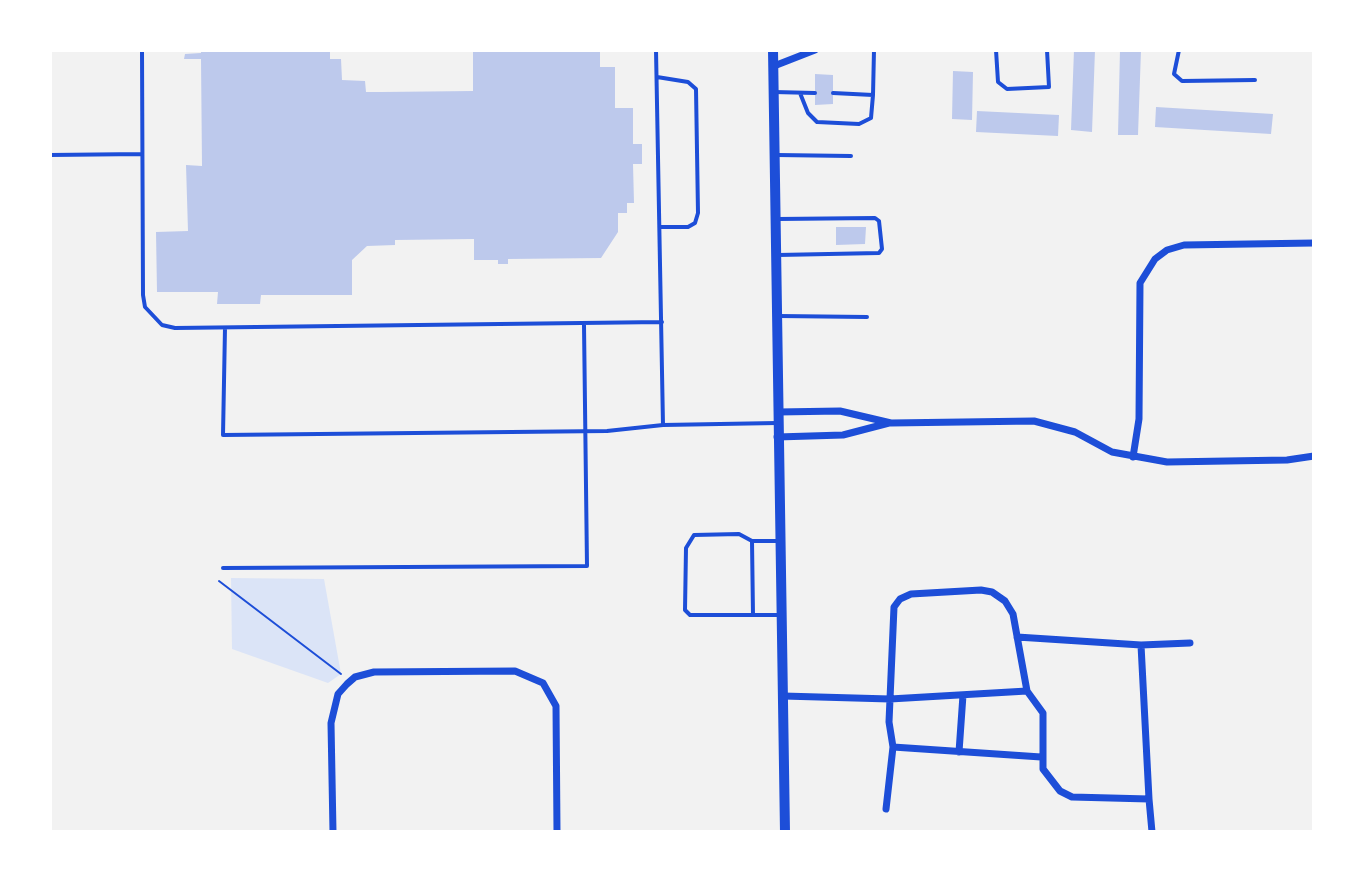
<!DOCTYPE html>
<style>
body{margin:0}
#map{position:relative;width:1364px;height:882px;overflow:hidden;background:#f2f2f2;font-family:Montserrat,sans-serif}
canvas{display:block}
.frame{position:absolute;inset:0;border:52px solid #fff;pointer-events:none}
</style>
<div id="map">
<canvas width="1364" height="882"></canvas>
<div class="frame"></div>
</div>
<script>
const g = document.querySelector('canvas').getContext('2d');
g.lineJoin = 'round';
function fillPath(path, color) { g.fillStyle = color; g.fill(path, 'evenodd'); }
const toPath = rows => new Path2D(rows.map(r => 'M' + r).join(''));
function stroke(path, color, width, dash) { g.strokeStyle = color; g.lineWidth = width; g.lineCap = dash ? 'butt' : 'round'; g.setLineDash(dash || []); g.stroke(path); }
fillPath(toPath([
 [231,578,324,579,341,674,328,683,232,649]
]), '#dbe4f7');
fillPath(toPath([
 [201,50,330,50,330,59,341,59,342,80,365,81,366,92,382,92,473,91,473,51,600,50,600,67,615,67,615,108,633,108,633,144,642,144,642,164,633,164,634,203,627,203,627,213,618,213,618,232,601,258,508,259,508,264,498,264,498,260,474,260,474,239,395,240,395,245,367,246,352,260,352,295,261,295,260,304,217,304,218,292,157,292,156,232,188,231,186,165,202,166,201,59,184,59,185,54,201,53],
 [1074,50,1095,50,1092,132,1071,130],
 [1120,50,1141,50,1138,135,1118,135],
 [953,71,973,72,972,120,952,119],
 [815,74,833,75,833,104,815,105],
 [1156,107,1273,114,1271,134,1155,127],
 [977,111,1059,115,1058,136,976,132],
 [836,227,866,227,865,244,836,245]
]), '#bdc9ec');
stroke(toPath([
 [219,581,341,674]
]), '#1d4ed8', 2);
stroke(toPath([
 [142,50,143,295,145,307,162,325,175,328,662,322],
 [656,50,663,425],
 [996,50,998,82,1007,89,1049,87,1047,50],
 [1179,50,1174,74,1182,81,1255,80],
 [657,77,688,82,696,89,698,213,695,223,688,227,660,227],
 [774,92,815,93],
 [800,93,808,113,817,122,859,124,871,118,873,95],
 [833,93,873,95,874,50],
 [50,155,142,154],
 [777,155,851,156],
 [778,219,875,218,879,221,882,249,879,253,778,255],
 [779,316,867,317],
 [225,328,223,435,607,431,663,425,777,423],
 [752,541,753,615],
 [779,541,752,541,739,534,694,535,686,548,685,610,690,615,780,615],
 [223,568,587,566,584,325]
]), '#1d4ed8', 4);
stroke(toPath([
 [774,66,815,50],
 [778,412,840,411,891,423,1034,421,1075,432,1112,452,1167,462,1287,460,1314,456],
 [777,437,843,435,889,423],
 [1133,457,1139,419,1140,283,1155,259,1167,250,1184,245,1314,243],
 [1017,637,1141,645,1190,643],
 [1141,645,1149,799],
 [783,696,890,699,1027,691],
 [893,747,1041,757],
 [959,752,963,695],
 [886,809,893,747,889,722,894,607,900,599,911,594,981,590,992,592,1005,601,1013,614,1027,691,1043,713,1043,769,1060,791,1072,797,1149,799,1152,832],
 [333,832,331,723,338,694,347,684,355,677,374,672,515,671,543,683,556,706,557,832]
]), '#1d4ed8', 7);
stroke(toPath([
 [773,50,785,832]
]), '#1d4ed8', 10);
</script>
